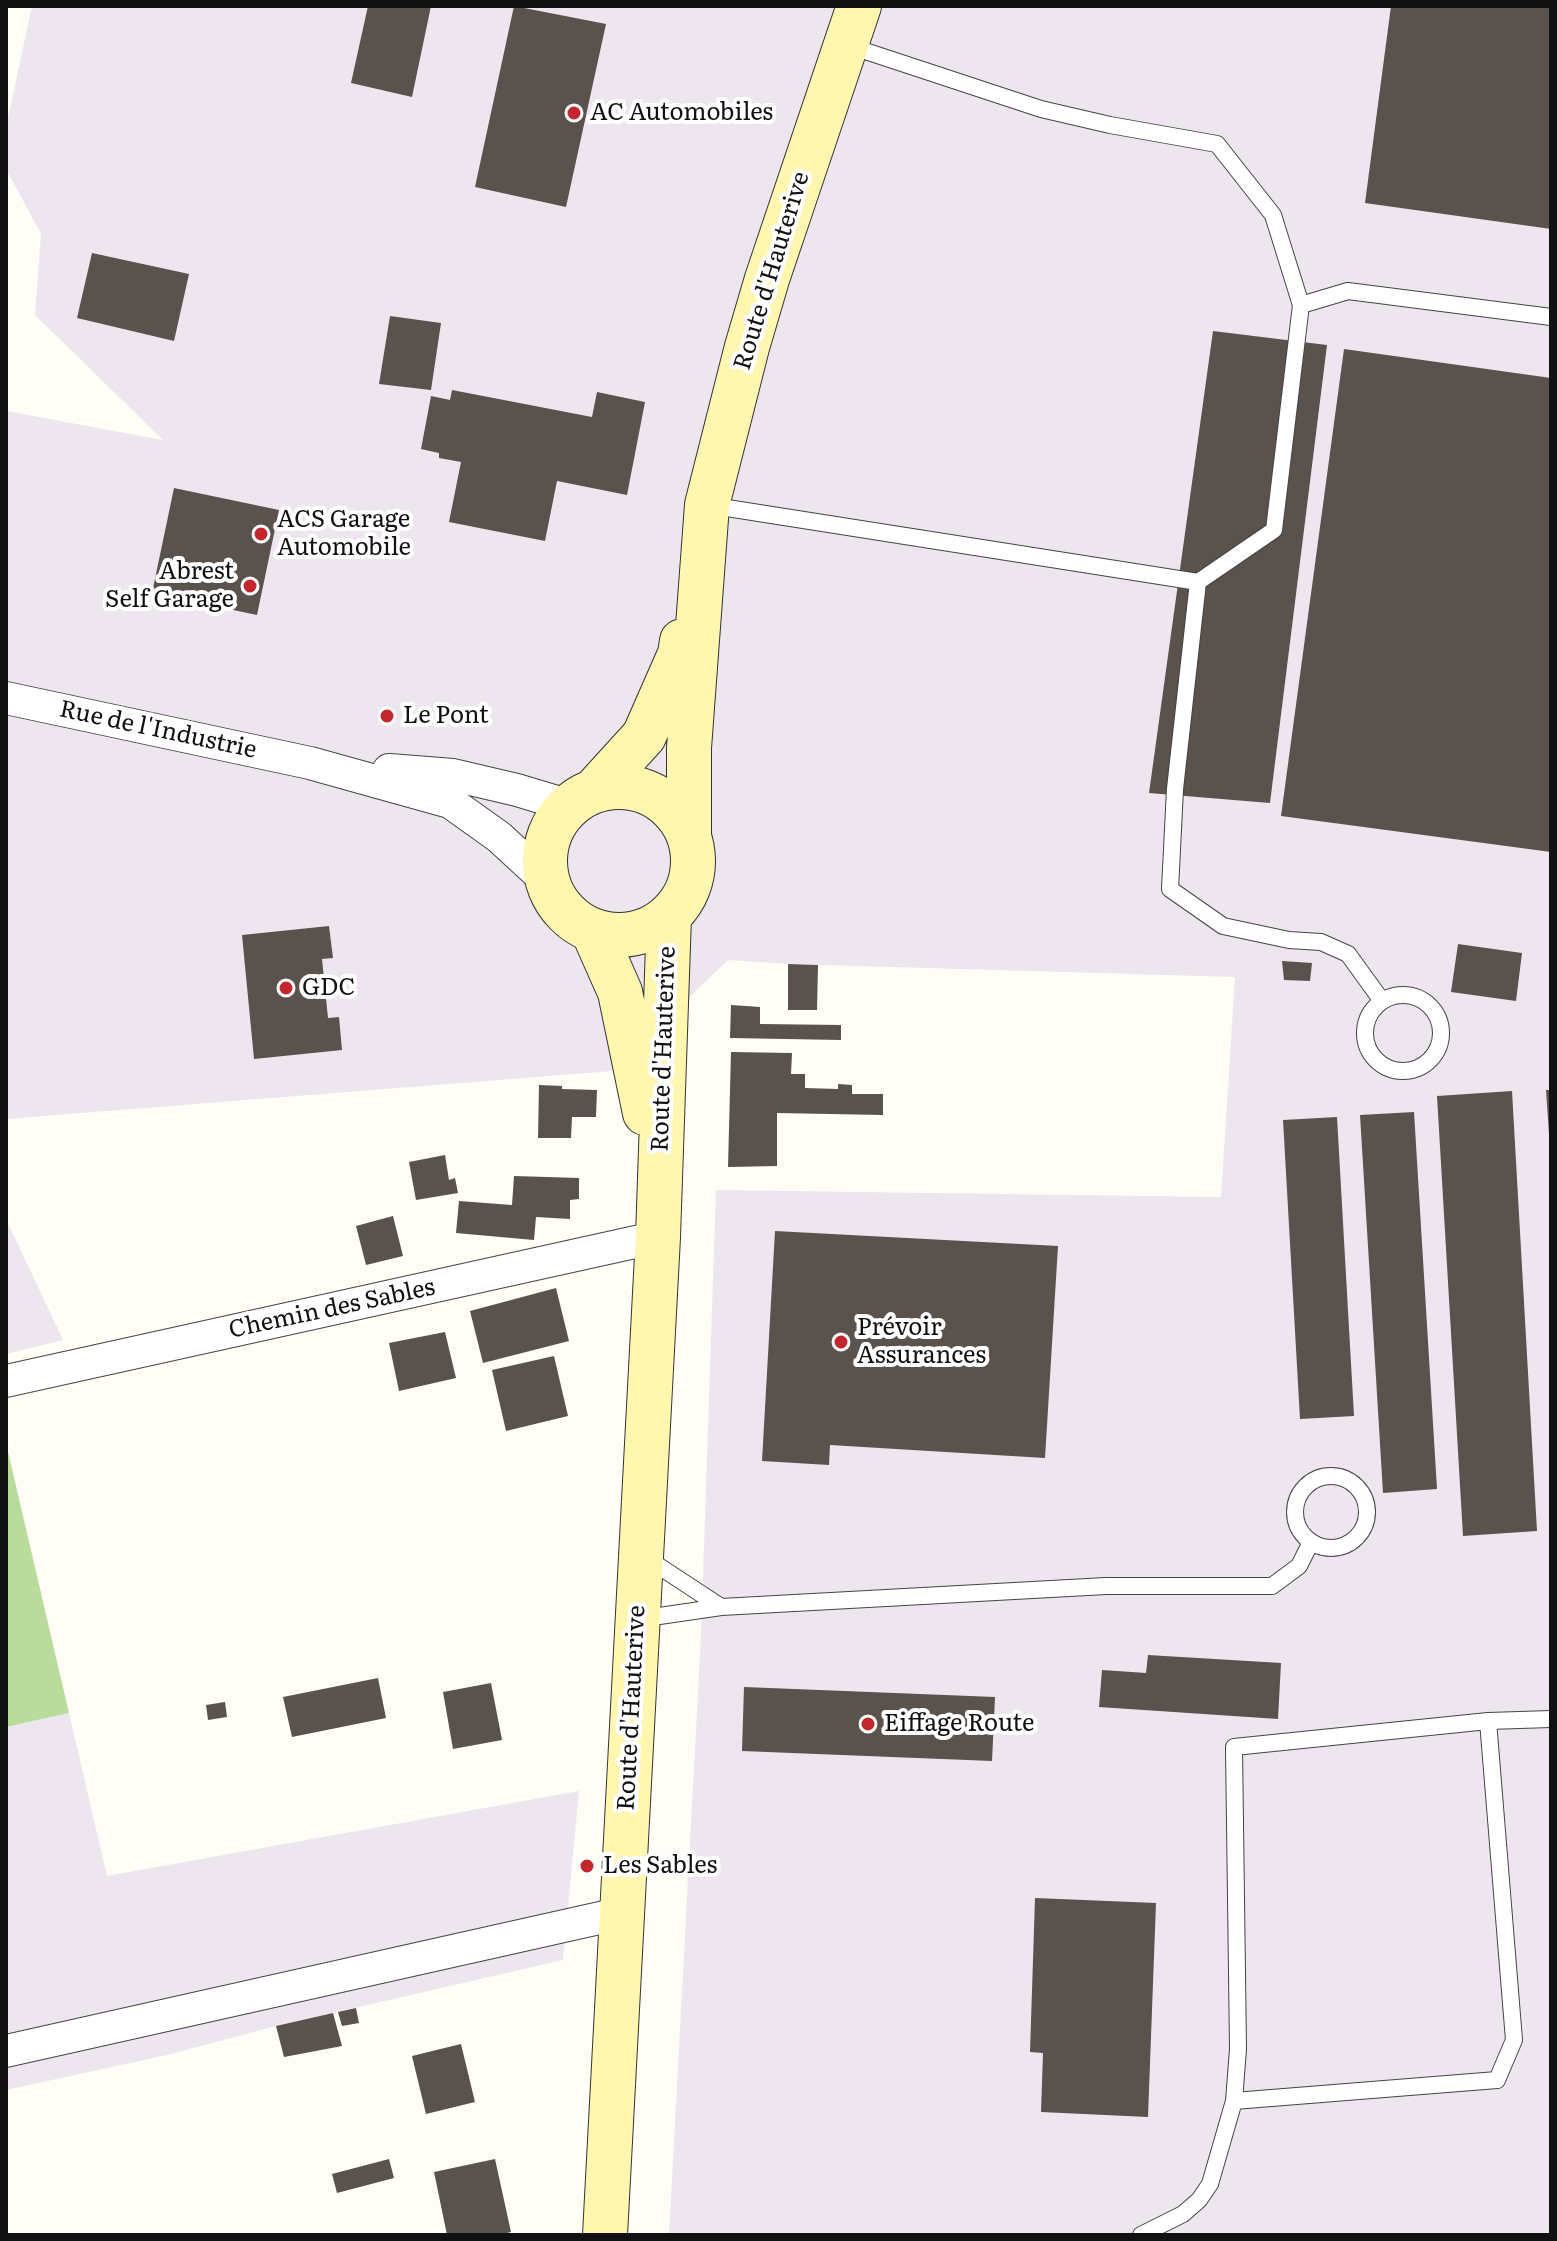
<!DOCTYPE html>
<meta charset="utf-8">
<style>
body{margin:0}
#map{position:relative;width:1557px;height:2241px;overflow:hidden;background:#fffdf5;font-family:Literata,serif}
canvas{display:block}
.frame{position:absolute;inset:0;border:8px solid #111;pointer-events:none}
</style>
<div id="map">
<canvas width="1557" height="2241"></canvas>
<div class="frame"></div>
</div>
<script>
const g = document.querySelector('canvas').getContext('2d');
g.lineJoin = 'round';
function fillPath(path, color) { g.fillStyle = color; g.fill(path, 'evenodd'); }
const toPath = rows => new Path2D(rows.map(r => 'M' + r).join(''));
function stroke(path, color, width, dash) { g.strokeStyle = color; g.lineWidth = width; g.lineCap = dash ? 'butt' : 'round'; g.setLineDash(dash || []); g.stroke(path); }
function write(font, color, halo, rows, align = 'center') {
  g.font = font + ' Literata,serif'; g.lineWidth = 8; g.setLineDash([]); g.textBaseline = 'middle'; g.strokeStyle = halo; g.fillStyle = color; for (const [text, x, y, turn = 0] of rows) {
    g.save(); g.translate(x, y); g.rotate((+turn || 0) * Math.PI / 180); g.textAlign = isNaN(turn) ? turn : align; if (halo) g.strokeText(text, 0, 0); g.fillText(text, 0, 0); g.restore();
  }
}
fillPath(toPath([
 [32,6,1551,6,1551,2235,669,2235,701,1636,716,1190,1221,1197,1235,977,788,964,728,960,613,1071,6,1119,6,411,163,440,35,315,41,234,6,169,6,128],
 [6,1219,63,1340,6,1354],
 [69,1713,107,1876,579,1791,563,1960,276,2026,167,2055,6,2090,6,1727]
]), '#eee6ef');
fillPath(toPath([
 [6,1443,69,1713,6,1727]
]), '#b9dc9c');
fillPath(toPath([
 [368,6,431,6,412,97,351,83],
 [514,6,606,24,566,207,475,187],
 [1391,6,1551,6,1551,229,1365,203],
 [92,253,189,274,174,341,77,318],
 [390,316,441,323,431,390,379,384],
 [1213,331,1327,345,1270,803,1149,793],
 [1344,349,1551,378,1551,852,1281,816],
 [452,390,592,417,597,392,645,402,627,495,557,481,545,541,449,522,461,462,439,458,439,453,421,449,431,396,450,400],
 [174,488,279,510,257,615,152,593],
 [329,926,333,958,322,959,328,1018,339,1017,342,1050,254,1059,242,935],
 [1458,944,1522,953,1516,1001,1451,992],
 [1282,961,1312,963,1310,981,1284,980],
 [788,964,818,965,817,1010,788,1010],
 [731,1005,760,1007,760,1024,841,1025,841,1040,730,1038],
 [731,1052,792,1053,791,1074,805,1074,805,1088,838,1089,838,1084,852,1085,852,1094,883,1094,883,1115,777,1113,777,1166,728,1167],
 [539,1085,562,1086,562,1089,597,1090,596,1117,572,1117,571,1138,538,1138],
 [1546,1090,1551,1090,1551,1134,1549,1134],
 [1512,1091,1537,1531,1463,1536,1437,1096],
 [1414,1112,1437,1489,1383,1493,1360,1115],
 [1337,1117,1354,1416,1300,1419,1283,1120],
 [445,1155,449,1180,455,1178,458,1193,416,1200,409,1162],
 [514,1176,579,1178,579,1199,570,1200,570,1219,536,1217,534,1240,456,1233,459,1201,512,1205],
 [393,1216,403,1256,366,1265,356,1226],
 [775,1231,1058,1246,1045,1458,830,1445,829,1465,762,1461],
 [556,1288,569,1341,483,1363,470,1311],
 [445,1332,456,1378,399,1391,389,1343],
 [554,1356,568,1416,506,1431,492,1370],
 [1148,1655,1281,1663,1278,1719,1099,1707,1102,1670,1146,1673],
 [378,1678,386,1718,292,1737,283,1697],
 [491,1683,502,1740,453,1749,443,1692],
 [744,1687,995,1697,992,1761,742,1751],
 [225,1702,227,1717,208,1720,206,1705],
 [1035,1898,1156,1903,1148,2117,1041,2112,1043,2053,1030,2052],
 [356,2008,359,2023,342,2026,338,2012],
 [333,2013,342,2046,284,2057,276,2026],
 [461,2044,475,2102,426,2114,412,2056],
 [389,2159,394,2178,337,2193,332,2174],
 [495,2159,511,2232,499,2235,447,2235,434,2172]
]), '#5a524d');
const service = toPath([
 [847,45,1041,109,1110,125,1217,144,1273,215,1301,305,1348,291,1551,317],
 [708,505,1198,582,1274,530,1301,305],
 [1198,582,1175,789,1170,889,1223,926,1289,940,1321,942,1348,954,1382,1001],
 '1365 1033a38 38 0 1 1 76 0a38 38 0 1 1-76 0Z',
 '1295 1512a36 36 0 1 1 72 0a36 36 0 1 1-72 0Z',
 [645,1557,721,1607],
 [639,1619,721,1607,1106,1586,1272,1586,1299,1566,1311,1542],
 [1488,1721,1514,2040,1497,2080,1234,2101,1238,2049,1234,1747,1488,1721,1551,1719],
 [1141,2235,1183,2214,1199,2200,1210,2184,1234,2101]
]);
const minor = toPath([
 [6,698,310,763,450,802,499,837,549,883],
 [389,770,453,775,517,790,570,806],
 [6,1381,658,1237],
 [6,2051,622,1913]
]);
const secondary = toPath([
 '545 861a74 74 0 1 1 148 0a74 74 0 1 1-148 0Z',
 [594,791,644,736,680,654,682,641],
 [689,837,689,748,707,505,747,347,767,279,859,6],
 [593,931,620,992,645,1113],
 [605,2235,658,1237,669,916]
]);
stroke(service, '#444', 18);
stroke(minor, '#444', 34);
stroke(secondary, '#333', 46);
stroke(service, '#fff', 16);
stroke(minor, '#fff', 32);
stroke(secondary, '#fff6b0', 44);
for (const [x, y, r, color] of [
 [574,113,8,"#c4262e"],
 [261,534,8,"#c4262e"],
 [250,586,8,"#c4262e"],
 [387,716,8,"#c4262e"],
 [286,988,8,"#c4262e"],
 [841,1342,8,"#c4262e"],
 [868,1724,8,"#c4262e"],
 [587,1866,8,"#c4262e"]
]) { const dot = new Path2D(); dot.arc(x, y, r, 0, 2 * Math.PI); g.fillStyle = color; g.fill(dot); stroke(dot, '#fff', 3); }
write('24px', '#111', '#fff', [
 ["AC Automobiles",590,113],
 ["ACS Garage",277,520],
 ["Automobile",277,548],
 ["Abrest",234,572,"right"],
 ["Self Garage",234,600,"right"],
 ["Le Pont",403,716],
 ["GDC",302,988],
 ["Prévoir",857,1328],
 ["Assurances",857,1356],
 ["Eiffage Route",884,1724],
 ["Les Sables",603,1866]
], 'left');
write('24px', '#111', '#fff', [
 ["Route d'Hauterive",772,271,-73],
 ["Rue de l'Industrie",158,730,12],
 ["Route d'Hauterive",664,1049,-88],
 ["Chemin des Sables",332,1309,-12],
 ["Route d'Hauterive",632,1708,-87]
]);
</script>
